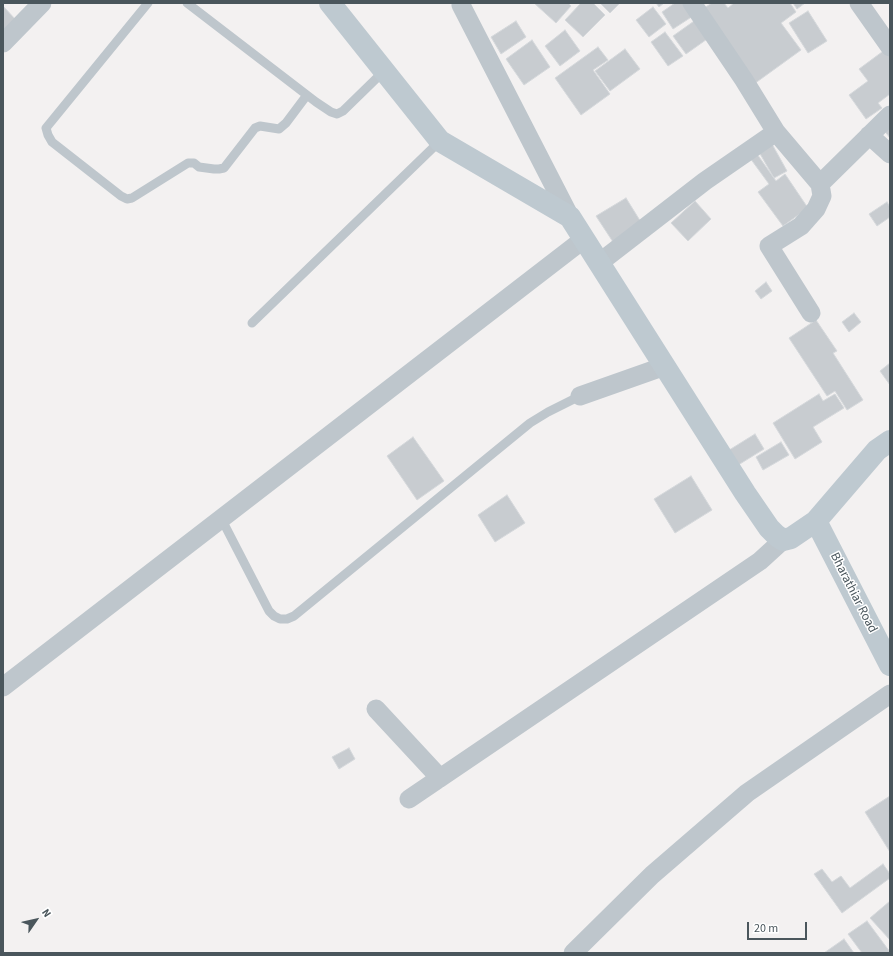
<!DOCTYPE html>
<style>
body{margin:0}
#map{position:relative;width:893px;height:956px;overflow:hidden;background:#f3f1f1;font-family:"Source Sans 3",sans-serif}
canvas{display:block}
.frame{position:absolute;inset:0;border:4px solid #4a565c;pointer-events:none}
.north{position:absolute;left:16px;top:900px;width:40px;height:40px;-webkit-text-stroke:3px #fff;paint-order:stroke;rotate:56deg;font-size:11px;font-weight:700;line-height:16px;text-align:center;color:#4a565c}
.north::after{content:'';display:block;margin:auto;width:14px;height:18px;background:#4a565c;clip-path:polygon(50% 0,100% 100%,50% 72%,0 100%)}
.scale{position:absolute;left:747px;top:922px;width:60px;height:18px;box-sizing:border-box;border:2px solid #4a565c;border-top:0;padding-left:5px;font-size:12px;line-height:14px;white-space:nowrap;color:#4a565c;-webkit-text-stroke:3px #fff;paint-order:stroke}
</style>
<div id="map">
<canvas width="893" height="956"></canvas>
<div class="frame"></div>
<div class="north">N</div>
<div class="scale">20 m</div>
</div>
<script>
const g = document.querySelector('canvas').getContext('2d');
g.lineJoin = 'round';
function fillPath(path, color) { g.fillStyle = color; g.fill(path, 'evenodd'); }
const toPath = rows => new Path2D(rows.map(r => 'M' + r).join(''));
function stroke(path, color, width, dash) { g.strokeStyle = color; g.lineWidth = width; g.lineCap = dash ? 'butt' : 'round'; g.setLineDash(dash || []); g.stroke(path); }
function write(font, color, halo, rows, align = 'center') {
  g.font = font + ' "Source Sans 3",sans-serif'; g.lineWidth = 3; g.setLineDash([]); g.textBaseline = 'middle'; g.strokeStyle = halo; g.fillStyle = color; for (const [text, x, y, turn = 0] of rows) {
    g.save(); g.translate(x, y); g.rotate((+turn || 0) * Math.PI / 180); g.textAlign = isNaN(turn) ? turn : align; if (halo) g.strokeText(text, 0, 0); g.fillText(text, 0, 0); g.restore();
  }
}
const building = toPath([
 [534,3,568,3,571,6,556,23,534,3],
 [581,3,593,3,605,15,583,37,565,20,581,3],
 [600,3,620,3,610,13,600,3],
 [656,3,664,3,659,7,656,3],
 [675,3,684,3,693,16,673,29,662,12,675,3],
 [712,3,724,3,728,8,734,3,790,3,796,12,781,23,801,50,754,84,701,10,712,3],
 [793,3,805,3,797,9,793,3],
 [3,6,16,20,3,31,3,6],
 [653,7,666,24,649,37,636,20,653,7],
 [808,11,827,41,808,53,789,23,808,11],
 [697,19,710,37,686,54,673,36,697,19],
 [516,21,526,37,501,54,491,37,516,21],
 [565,30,580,51,560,66,545,46,565,30],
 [665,32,683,56,668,66,651,42,665,32],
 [532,40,550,67,524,85,506,59,532,40],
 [598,47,608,60,593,70,610,94,581,115,555,78,598,47],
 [625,49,640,69,610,91,595,71,625,49],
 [886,49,890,55,890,94,878,103,882,108,866,119,849,95,868,81,859,69,886,49],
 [890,124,890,138,883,129,890,124],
 [772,144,787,171,774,178,759,152,772,144],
 [757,154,776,181,785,174,808,208,783,226,758,192,769,184,750,158,757,154],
 [626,198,644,227,615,245,596,216,626,198],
 [695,201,711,219,688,241,671,223,695,201],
 [887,202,890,207,890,217,877,226,869,214,887,202],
 [766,282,772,291,761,299,755,291,766,282],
 [854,313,861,322,849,332,842,322,854,313],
 [816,320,837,351,833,353,863,400,847,410,835,391,827,396,789,338,816,320],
 [890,363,890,385,880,371,890,363],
 [819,394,823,401,835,394,844,408,813,427,822,442,795,459,773,423,819,394],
 [755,434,764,449,735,467,726,452,755,434],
 [413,437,444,481,417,500,387,456,413,437],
 [781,442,789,455,763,470,756,457,781,442],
 [691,476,712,510,675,533,654,499,691,476],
 [507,495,525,523,495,542,478,515,507,495],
 [349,748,355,759,339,769,332,757,349,748],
 [890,796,890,852,865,812,890,796],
 [883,864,890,874,890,878,842,913,814,874,822,869,832,882,841,876,850,888,883,864],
 [890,901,890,940,870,918,890,901],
 [867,921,890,952,890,953,862,953,848,934,867,921],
 [844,939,854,953,824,953,844,939]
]);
fillPath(building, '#c8ccd0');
stroke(building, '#d5d8db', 1);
stroke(toPath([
 [148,3,46,128,48,135,52,142,121,196,127,199,132,198,188,163,194,163,199,167,214,169,219,169,224,168,255,128,260,126,279,129,286,123,307,95],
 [187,3,316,102,331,112,337,114,343,111,384,71],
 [252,323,440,141],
 [221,518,269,611,274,616,280,619,287,619,294,616,530,423,548,412,580,396]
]), '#bec6cc', 9);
stroke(toPath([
 [462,3,461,5,570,217],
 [692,3,744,80,776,132,820,184,890,115],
 [859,3,890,47],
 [3,43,42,3],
 [869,135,890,154],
 [599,263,705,181,776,132],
 [811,313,769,246,801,226,816,209,822,196,820,184],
 [580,396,665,366],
 [3,687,584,239],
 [376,709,440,778],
 [409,799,760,561,783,540],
 [573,953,652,875,747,793,890,694]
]), '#bec6cc', 19);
stroke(toPath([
 [330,3,440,141,570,217,745,493,769,528,776,535,783,540,791,538,816,521,877,450,890,441],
 [816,521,890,665]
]), '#bec9d0', 22);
write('13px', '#4a565c', '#fff', [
 ["Bharathiar Road",853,593,63]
]);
</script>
